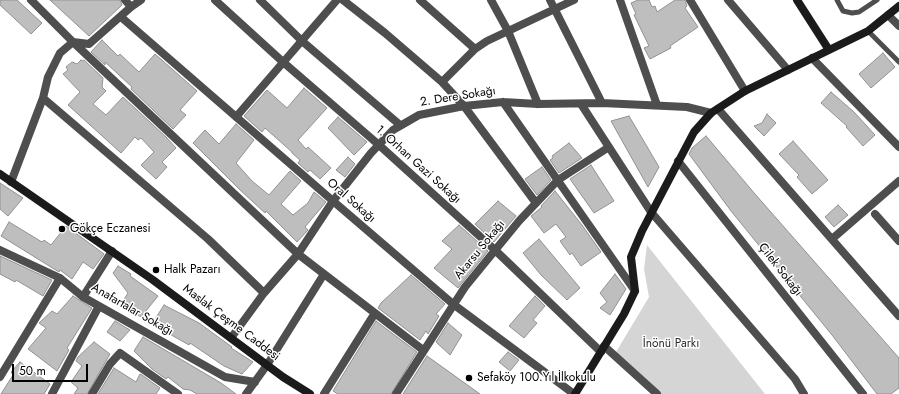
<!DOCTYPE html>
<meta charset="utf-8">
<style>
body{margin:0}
#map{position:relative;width:899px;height:394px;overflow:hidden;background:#fff;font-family:Jost,sans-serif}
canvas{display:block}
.scale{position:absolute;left:12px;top:364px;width:76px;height:18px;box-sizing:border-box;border:2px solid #000;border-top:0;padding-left:5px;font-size:12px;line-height:14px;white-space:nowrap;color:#000;-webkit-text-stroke:3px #fff;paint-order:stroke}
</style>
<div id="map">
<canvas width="899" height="394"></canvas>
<div class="scale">50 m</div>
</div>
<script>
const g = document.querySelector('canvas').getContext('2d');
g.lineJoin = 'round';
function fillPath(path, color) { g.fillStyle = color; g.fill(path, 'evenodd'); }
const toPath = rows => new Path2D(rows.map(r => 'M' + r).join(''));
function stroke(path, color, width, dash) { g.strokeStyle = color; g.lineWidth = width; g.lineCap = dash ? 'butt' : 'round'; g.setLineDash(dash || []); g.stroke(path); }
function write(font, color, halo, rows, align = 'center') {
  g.font = font + ' Jost,sans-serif'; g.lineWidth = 3; g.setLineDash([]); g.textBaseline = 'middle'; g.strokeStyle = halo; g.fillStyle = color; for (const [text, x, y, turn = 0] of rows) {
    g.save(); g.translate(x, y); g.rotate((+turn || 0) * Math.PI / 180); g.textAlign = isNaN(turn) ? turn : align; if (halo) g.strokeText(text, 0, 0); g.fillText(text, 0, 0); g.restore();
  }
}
fillPath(toPath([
 [647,245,765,394,661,394,616,352,649,297,644,269]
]), '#d5d5d5');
const building = toPath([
 [0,0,17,0,42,23,31,34,0,5,0,0],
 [50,0,120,0,122,5,89,36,50,0],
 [638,0,649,0,652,7,655,6,657,12,675,0,685,0,687,6,685,8,698,27,670,46,671,48,650,59,644,48,649,46,634,15,636,14,631,3,638,0],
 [102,40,118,56,120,54,139,72,155,54,197,91,180,110,186,115,173,129,131,89,132,87,105,62,105,65,91,52,102,40],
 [883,53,895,67,871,88,859,74,883,53],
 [81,60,82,61,84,60,103,78,102,87,106,91,93,104,106,115,123,97,166,137,176,148,162,162,167,167,156,179,141,165,154,152,141,138,138,140,135,137,121,153,68,105,80,92,63,74,68,70,66,67,72,62,77,64,81,60],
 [304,88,327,108,298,140,306,149,308,147,331,168,320,179,310,170,308,172,298,163,300,160,292,153,292,152,265,128,262,132,244,116,267,90,287,108,304,88],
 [831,92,854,112,875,135,863,146,846,127,847,126,821,103,831,92],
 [767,114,776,123,764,136,754,126,762,123,767,114],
 [629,116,659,167,648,187,611,121,629,116],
 [338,117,367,142,354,155,328,128,338,117],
 [236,124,254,140,236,163,252,181,269,195,290,171,301,181,281,204,293,215,308,203,314,192,326,202,305,227,308,230,297,242,266,211,265,213,238,188,193,143,205,130,219,144,236,124],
 [706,136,755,194,899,358,899,388,891,394,877,394,832,335,731,211,689,154,692,148,706,136],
 [793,141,828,180,812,194,797,177,799,175,779,154,793,141],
 [569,143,582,158,559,173,550,160,553,158,552,156,569,143],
 [348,157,355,164,345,177,336,170,348,157],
 [591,165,614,201,594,213,570,179,591,165],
 [542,167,551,180,537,195,525,179,542,167],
 [0,183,23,198,8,216,0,209,0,183],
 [555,191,582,225,601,252,581,266,572,253,570,255,560,241,566,237,556,224,544,233,531,216,542,207,541,206,555,191],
 [498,201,516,216,494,242,475,224,498,201],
 [838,205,848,215,834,227,825,217,838,205],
 [9,222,42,242,44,240,51,245,66,226,104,254,93,269,83,262,72,279,60,270,59,272,54,269,1,236,9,222],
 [459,225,488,251,458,288,434,268,452,249,442,241,459,225],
 [539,239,580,288,567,300,541,275,523,253,539,239],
 [0,256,52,280,43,296,16,280,15,282,0,274,0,256],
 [118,266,131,274,130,276,158,296,141,317,121,304,128,293,113,273,118,266],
 [615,274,626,289,610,315,600,308,607,302,600,293,615,274],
 [411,275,445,304,436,314,439,316,428,334,426,331,420,340,378,308,381,303,411,275],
 [73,296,92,308,67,348,69,350,57,371,28,349,46,328,39,323,52,311,57,314,73,296],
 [535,296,545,306,533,320,537,323,524,338,509,326,535,296],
 [164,305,199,323,232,347,231,348,253,362,242,374,224,366,190,343,189,345,152,324,164,305],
 [115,321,130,330,120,341,107,332,115,321],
 [376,321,417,352,391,394,338,394,333,391,376,321],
 [448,323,462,335,450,355,436,342,448,323],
 [143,337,221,383,236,394,197,394,190,390,183,389,168,377,166,379,152,369,134,351,143,337],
 [94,342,110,354,87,394,74,394,78,388,71,382,82,366,76,361,78,357,94,342],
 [508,352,519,360,510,371,499,362,508,352],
 [427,356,480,394,403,394,427,356],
 [20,362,50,384,44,394,1,394,13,375,11,372,20,362],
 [114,368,136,382,140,374,142,375,160,388,156,394,98,394,114,368]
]);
fillPath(building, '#bebebe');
stroke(building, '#929292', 1);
stroke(toPath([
 [837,0,843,11,852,13,859,12,877,0],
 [868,31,899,62]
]), '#4e4e4e', 5);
stroke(toPath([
 [31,0,73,42,298,254,423,350],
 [125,0,131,7],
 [215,0,283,62,379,145,495,250,601,352],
 [260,0,302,41,400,125],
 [343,0,385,33,442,82,464,106,536,203],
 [420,0,475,49],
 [491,0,508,31,538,104],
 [550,0,602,103],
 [620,0,657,105],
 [690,0,745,91],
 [728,0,788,70],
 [888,15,899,26],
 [121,17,333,201,453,304,574,394],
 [812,58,899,147],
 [442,82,475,49,487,41,574,0],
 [43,98,208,239,264,293],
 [503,102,635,291],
 [581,104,651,212,795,379,804,394],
 [718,109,899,316],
 [236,117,337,0],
 [678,161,863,394],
 [11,182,43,98,48,77,60,53,73,42,89,44,131,7,141,0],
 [875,214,899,241],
 [832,239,899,181],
 [0,250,60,278,83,297,225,377,255,382],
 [83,297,112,251],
 [231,338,264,293,298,254,333,201,371,153,393,130,419,115,464,106,503,102,538,104,602,103,687,107,711,113],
 [604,346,657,394],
 [0,377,60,278],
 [52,394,99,306],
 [92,394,110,364,120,353,178,394],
 [246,394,267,365,324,274],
 [324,394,375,313],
 [396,394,465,287,519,221,558,180,609,147]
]), '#4e4e4e', 8);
stroke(toPath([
 [797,0,829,50],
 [0,174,153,280,283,377,310,394],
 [575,394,624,314,635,291,631,257,642,231,694,132,711,113,745,91,868,31,899,6]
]), '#1b1b1b', 8);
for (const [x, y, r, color] of [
 [62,229,4,"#000"],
 [156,270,4,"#000"],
 [469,378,4,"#000"]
]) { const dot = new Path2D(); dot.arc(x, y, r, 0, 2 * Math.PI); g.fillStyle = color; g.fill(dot); stroke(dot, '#fff', 1.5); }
write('12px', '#000', '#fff', [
 ["2. Dere Sokağı",458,97,-9],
 ["1. Orhan Gazi Sokağı",418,165,42],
 ["Oral Sokağı",351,201,41],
 ["Akarsu Sokağı",480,250,-51],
 ["Çilek Sokağı",780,270,52],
 ["Anafartalar Sokağı",132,310,30],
 ["Maslak Çeşme Caddesi",231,323,37]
]);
write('12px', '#000', '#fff', [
 ["Gökçe Eczanesi",70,229],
 ["Halk Pazarı",164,270],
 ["Sefaköy 100.Yıl İlkokulu",477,378]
], 'left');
write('12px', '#2c2c2c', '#fff', [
 ["İnönü Parkı",671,344]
]);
</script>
